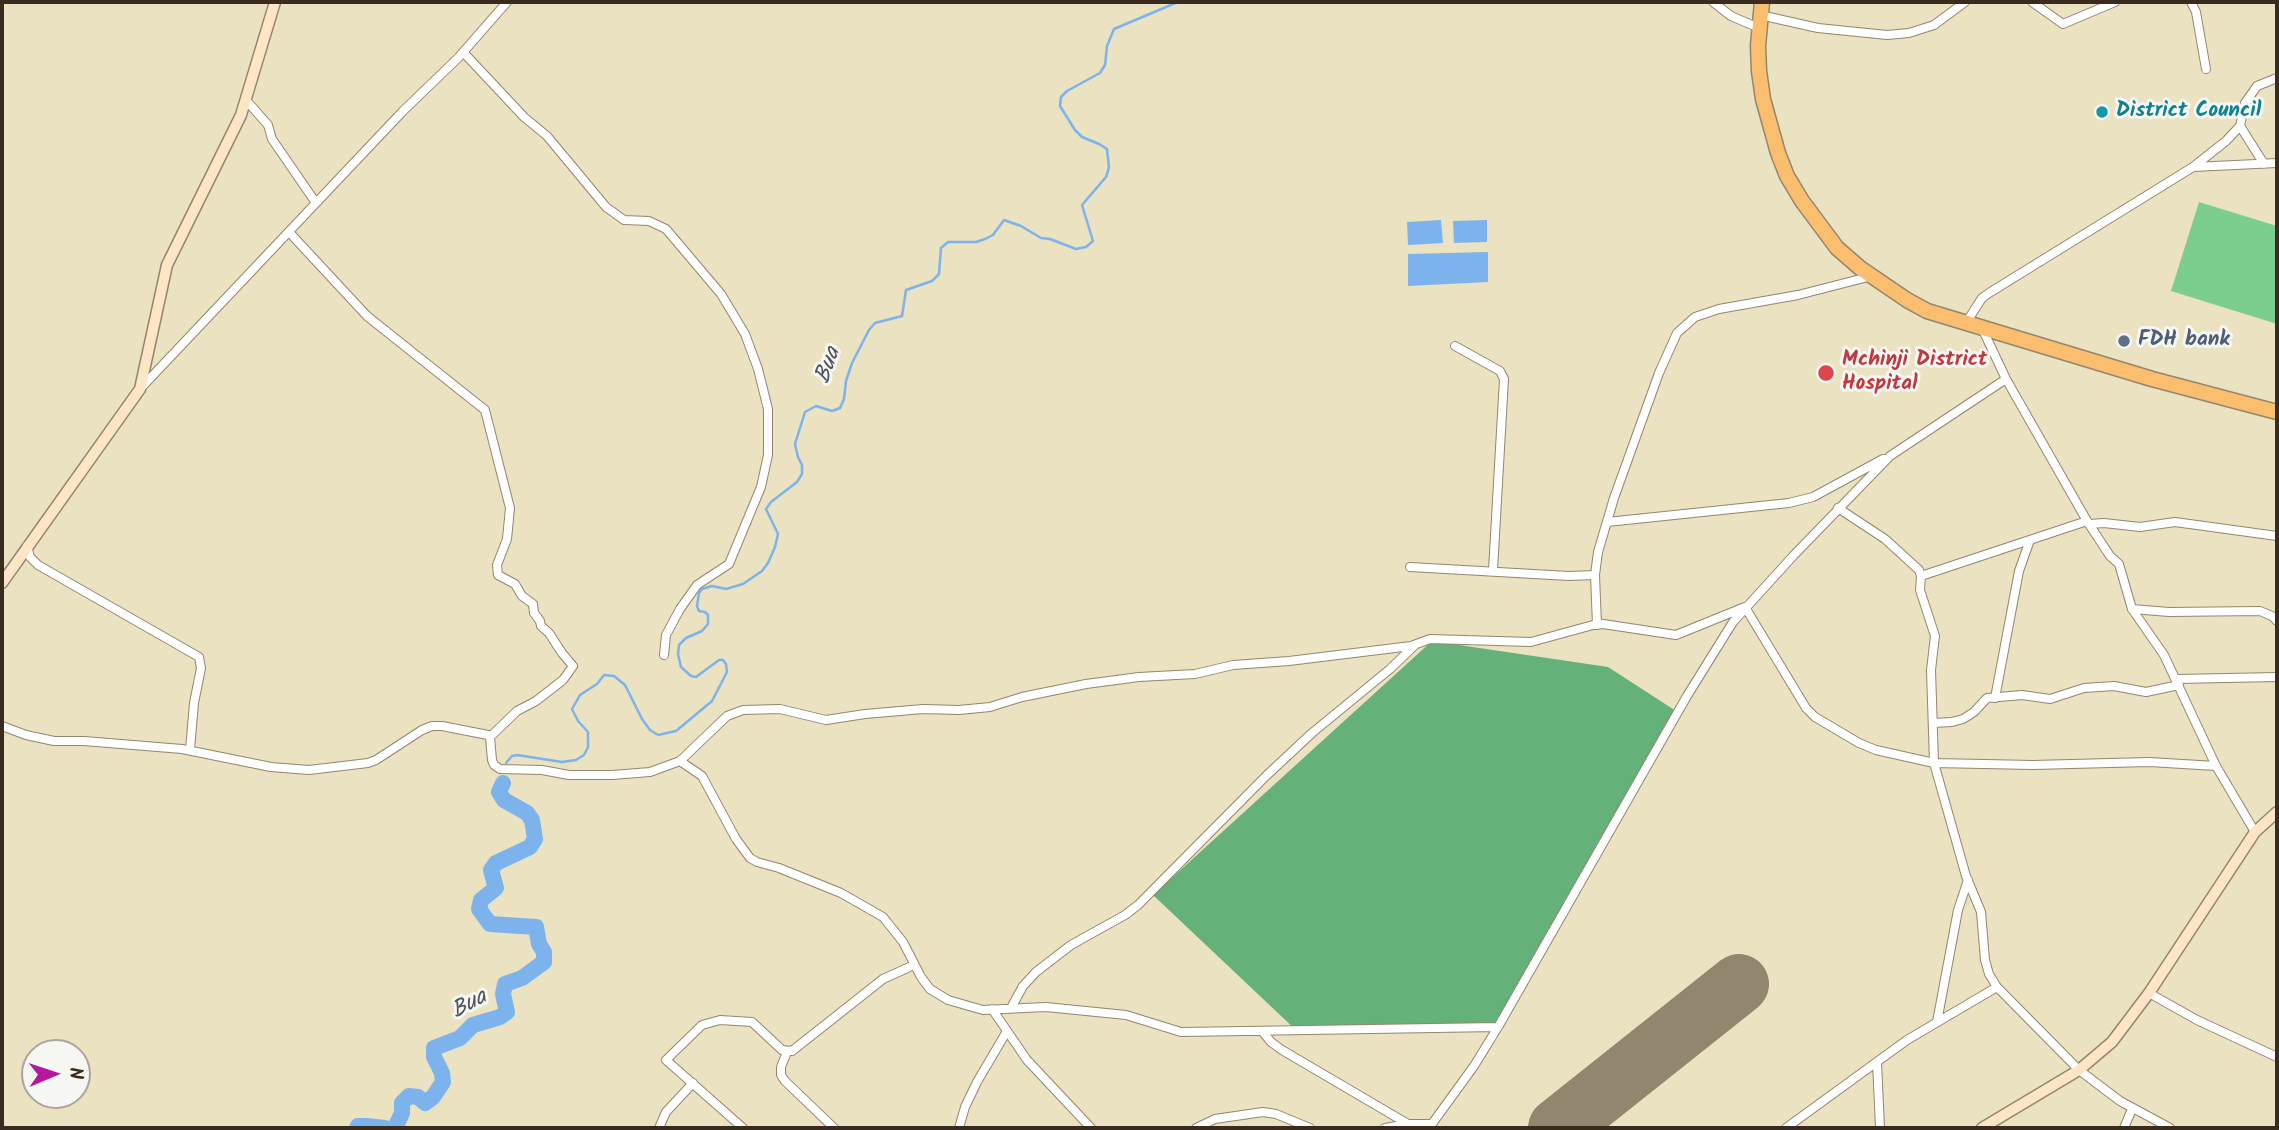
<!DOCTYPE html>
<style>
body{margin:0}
#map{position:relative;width:2279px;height:1130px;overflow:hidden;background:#eae2c0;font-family:Kalam,sans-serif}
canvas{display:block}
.frame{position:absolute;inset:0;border:4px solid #3b2a1e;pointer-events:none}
.north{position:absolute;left:21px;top:1039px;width:70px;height:70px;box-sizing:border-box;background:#f6f6f2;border:2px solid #aba49d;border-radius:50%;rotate:88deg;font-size:19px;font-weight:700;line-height:28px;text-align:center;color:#3b2a1e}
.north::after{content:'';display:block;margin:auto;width:24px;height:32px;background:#b5179e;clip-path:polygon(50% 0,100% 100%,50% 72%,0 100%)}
</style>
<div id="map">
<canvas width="2279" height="1130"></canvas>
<div class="frame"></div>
<div class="north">N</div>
</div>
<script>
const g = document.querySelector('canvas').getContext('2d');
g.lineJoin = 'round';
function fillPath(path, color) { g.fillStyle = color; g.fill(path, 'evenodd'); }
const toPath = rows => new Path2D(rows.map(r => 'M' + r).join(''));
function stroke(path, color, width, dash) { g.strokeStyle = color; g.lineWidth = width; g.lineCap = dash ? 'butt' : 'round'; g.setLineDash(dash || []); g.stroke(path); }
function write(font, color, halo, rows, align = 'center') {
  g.font = font + ' Kalam,sans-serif'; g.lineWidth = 6; g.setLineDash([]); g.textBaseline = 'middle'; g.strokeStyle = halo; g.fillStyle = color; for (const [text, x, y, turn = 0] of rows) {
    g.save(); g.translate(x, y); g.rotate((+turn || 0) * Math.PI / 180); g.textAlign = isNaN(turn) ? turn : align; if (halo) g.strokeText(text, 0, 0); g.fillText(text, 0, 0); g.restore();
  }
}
fillPath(toPath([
 [2199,202,2277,226,2277,324,2171,291]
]), '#7cce8f');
fillPath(toPath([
 [1432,641,1608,667,1676,711,1499,1025,1297,1031,1153,895]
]), '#65b17a');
fillPath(toPath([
 [1441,220,1443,243,1408,245,1407,222],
 [1487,220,1487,242,1454,243,1453,221],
 [1488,252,1488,282,1408,286,1408,254]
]), '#7db3ec');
stroke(toPath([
 [506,763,512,756,517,755,562,762,576,760,584,755,588,747,588,732,578,721,572,709,580,695,597,684,604,675,614,676,625,685,642,719,650,730,658,735,676,731,712,701,727,672,726,664,723,660,719,660,696,677,691,676,681,667,678,654,679,645,686,638,702,631,708,624,708,615,705,612,699,611,697,606,699,593,702,589,712,586,726,589,743,584,762,571,768,563,775,547,778,534,766,509,771,502,797,482,802,474,802,465,798,457,795,444,805,412,816,406,832,411,840,408,844,399,846,381,852,363,869,330,875,323,902,316,906,290,932,281,939,274,941,248,948,242,976,242,985,239,993,235,1004,220,1021,226,1041,238,1050,239,1076,249,1086,247,1093,241,1082,205,1106,177,1109,168,1107,149,1099,144,1082,137,1075,130,1060,106,1061,97,1067,91,1100,73,1105,65,1107,46,1114,29,1178,2]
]), '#7db3ec', 2.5);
stroke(toPath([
 [357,1128,358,1126,367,1126,385,1128],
 [395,1128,402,1113,402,1103,409,1096,418,1097,425,1103,433,1097,443,1082,442,1073,434,1057,434,1048,460,1038,473,1025,500,1017,507,1012,503,994,505,984,522,978,544,962,544,952,539,944,536,927,490,924,479,909,481,900,496,888,491,870,496,863,530,847,535,839,532,820,527,813,504,800,499,792,503,783]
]), '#7db3ec', 16);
stroke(toPath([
 [1558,1128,1739,984]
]), '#92866f', 60);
const street = toPath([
 [1713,2,1731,16,1759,28],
 [2032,2,2063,24,2115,2],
 [2191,2,2196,12,2206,69],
 [1760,15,1818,28,1887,35,1909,33,1934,25,1965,2],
 [463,52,524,117,547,136,606,207,624,220,649,221,666,229,721,294,745,334,758,369,768,409,768,455,761,487,729,564,697,585,680,609,666,635,664,655],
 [246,100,268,125,272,139,316,203],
 [2240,126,2264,164],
 [2193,167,2277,163],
 [289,232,367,316,485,410,510,508,507,539,497,565,498,575,515,584,522,596,533,604,534,613,540,621,541,626,549,633,562,653,573,666,563,680,536,701,517,711,490,737],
 [1966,323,1982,298,1989,293,2193,167,2226,141,2240,126,2245,103,2257,86,2277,78],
 [1982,328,2006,379,2087,521,2110,556,2119,564,2132,609,2164,655,2216,766,2255,832],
 [1455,346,1500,371,1504,379,1493,570],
 [140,389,403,111,458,58,507,2],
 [1838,508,1885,539,1919,570,1921,576,1920,590,1935,636,1931,670,1934,763,1966,876,1981,912,1985,960,1989,974,1997,987,2079,1070,2120,1101,2170,1128],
 [1607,522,1789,503,1813,497,1883,459],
 [2090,524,2104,523,2140,527,2175,522,2277,536],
 [27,546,30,557,38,565,199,657,201,668,194,703,190,750],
 [1410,567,1569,576,1595,575],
 [1921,576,2087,521],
 [1745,607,1806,708,1815,717,1859,743,1876,750,1934,763,2033,765,2149,762,2216,766],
 [2132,609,2169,612,2260,611,2272,616,2277,621],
 [1597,625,1595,575,1598,552,1614,498,1659,373,1677,333,1695,317,1719,309,1798,295,1872,276],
 [2176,679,2277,677],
 [1995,698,2019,571,2030,540],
 [1933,723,1952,722,1963,719,1974,712,1987,698,2022,695,2050,699,2084,688,2114,686,2146,692,2179,685],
 [2,726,26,735,54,741,84,741,182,749,271,767,309,770,368,763,376,760,422,730,432,726,442,726,488,735,490,737,492,760,494,765,500,769,542,770,569,775,612,775,650,772,680,761,727,716,743,710,780,709,826,720,865,714,923,709,959,710,990,707,1022,697,1086,684,1139,677,1195,674,1233,665,1289,661,1411,646,1430,639,1531,642,1593,625,1603,624,1676,635,1745,607],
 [680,761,702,776,736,839,750,858,757,862,779,868,841,893,883,917,903,942,921,977,930,989,948,1000,983,1010,1046,1007,1126,1015,1181,1032,1498,1027],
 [2149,993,2197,1020,2277,1057],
 [1011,1008,1023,986,1036,972,1071,945,1125,915,1138,905,1266,776,1312,733,1390,669,1415,645],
 [992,1009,1027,1060,1091,1128],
 [1937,1022,1958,910,1968,880],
 [1262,1031,1271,1042,1282,1050,1408,1124],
 [787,1052,781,1067,781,1075,785,1081,834,1128],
 [1877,1062,1880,1128],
 [659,1128,666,1112,693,1083],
 [743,1128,666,1060,702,1025,720,1020,752,1022,782,1050,792,1051,883,979,914,965],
 [959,1128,965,1107,977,1082,1007,1031],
 [1196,1128,1215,1119,1263,1112,1276,1114,1310,1128],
 [1385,1128,1408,1124,1432,1124],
 [1429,1128,1474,1066,1498,1027,1687,696,1733,622,1794,555,1890,456,2006,379],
 [1786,1128,1907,1040,1997,987],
 [2124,1128,2132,1109]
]);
const secondary = toPath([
 [2,583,140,389,167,265,241,115,275,2],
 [1982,1128,2079,1070,2112,1042,2149,993,2255,832,2277,812]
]);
const highway = toPath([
 [1762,2,1758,46,1759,71,1763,99,1778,153,1787,176,1802,201,1837,248,1860,268,1907,300,1927,311,2152,379,2277,412]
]);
stroke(street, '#92866f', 10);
stroke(secondary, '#92866f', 13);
stroke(highway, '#92866f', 17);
stroke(street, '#fff', 8);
stroke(secondary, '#fde5c5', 10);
stroke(highway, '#fbbe6e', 14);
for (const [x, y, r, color] of [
 [2102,112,7,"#0f9aa8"],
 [2124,341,7,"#5c6f8a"],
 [1826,373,9,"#e0444e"]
]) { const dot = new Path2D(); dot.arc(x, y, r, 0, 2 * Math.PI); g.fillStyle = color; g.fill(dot); stroke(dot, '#f6f6f2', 2.5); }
write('bold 21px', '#0d838f', '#f6f6f2', [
 ["District Council",2116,112]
], 'left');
write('bold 21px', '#4e5e75', '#f6f6f2', [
 ["FDH bank",2138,341]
], 'left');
write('bold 21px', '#be3a42', '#f6f6f2', [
 ["Mchinji District",1842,361],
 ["Hospital",1842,385]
], 'left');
write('italic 23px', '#4f535c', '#f6f6f2', [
 ["Bua",830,366,-71],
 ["Bua",470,1006,-29]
]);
</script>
